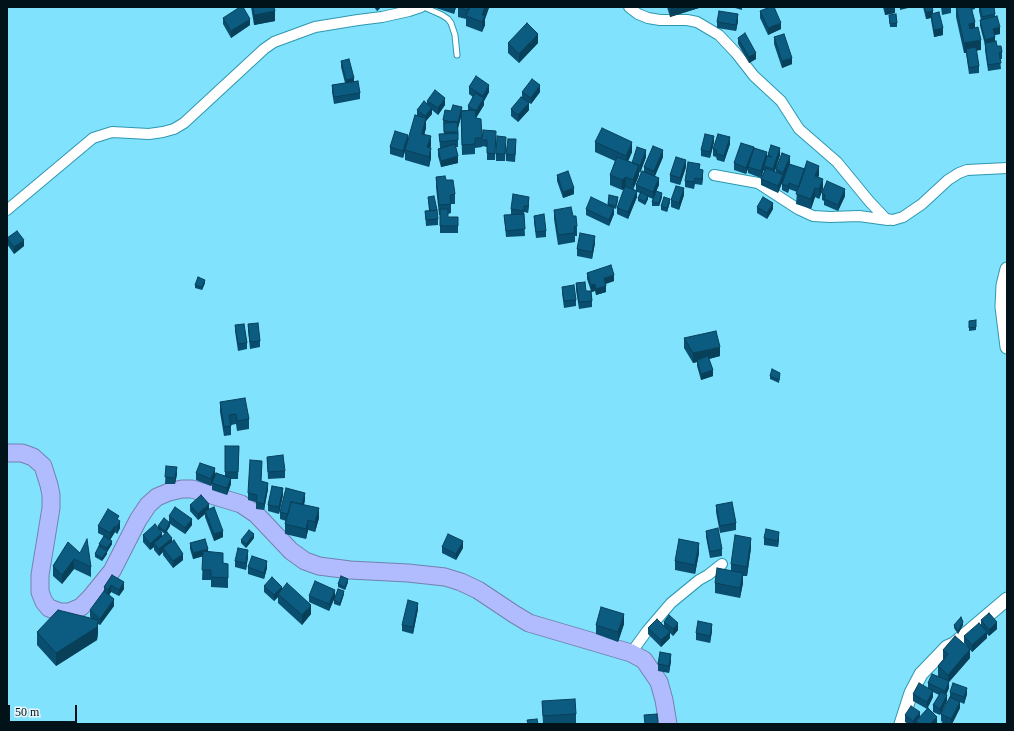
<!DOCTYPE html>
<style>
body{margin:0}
#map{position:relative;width:1014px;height:731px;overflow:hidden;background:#80e2fc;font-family:Georgia,serif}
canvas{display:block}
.frame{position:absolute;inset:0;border:8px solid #011318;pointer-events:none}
.scale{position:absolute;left:8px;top:705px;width:69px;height:18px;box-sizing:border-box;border:2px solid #011318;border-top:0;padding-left:5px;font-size:12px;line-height:14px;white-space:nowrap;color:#011318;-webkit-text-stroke:3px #e5f6fb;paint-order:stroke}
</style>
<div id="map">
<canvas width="1014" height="731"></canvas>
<div class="frame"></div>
<div class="scale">50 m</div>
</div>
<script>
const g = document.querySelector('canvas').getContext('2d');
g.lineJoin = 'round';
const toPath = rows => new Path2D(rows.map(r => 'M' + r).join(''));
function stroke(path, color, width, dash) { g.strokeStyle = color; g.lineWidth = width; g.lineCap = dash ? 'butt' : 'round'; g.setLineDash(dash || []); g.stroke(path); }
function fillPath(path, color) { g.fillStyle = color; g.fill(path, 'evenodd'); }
const lane = toPath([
 [424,7,442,15,448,19,451,23,455,35,457,55]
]);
const street = toPath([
 [629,7,638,14,648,18,660,20,687,20,697,22,719,35,736,53,754,76,781,101,799,129,837,162,869,201,886,219,893,220,903,217,922,204,948,180,959,173,967,170,1007,168],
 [714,175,758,183,798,209,813,216,830,217,859,216,888,220],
 [7,210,93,138,112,132,149,134,163,132,174,129,184,123,264,49,274,42,315,27,358,20,382,17,409,11,421,7],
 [631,653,647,631,671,603,699,580,708,575,722,564]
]);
const secondary = toPath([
 [1007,269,1003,285,1002,307,1007,347],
 [901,724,911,693,921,674,947,647,954,644,1007,599]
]);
const highway = toPath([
 [7,453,22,453,33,457,43,466,49,485,51,495,51,508,40,575,40,592,44,602,49,608,60,612,69,612,81,607,90,598,112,571,138,520,148,505,157,497,169,492,182,489,192,489,241,504,256,514,291,551,305,561,319,566,350,570,408,573,445,577,461,582,478,590,514,614,529,623,631,653,644,660,659,682,664,700,668,724]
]);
stroke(lane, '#2e97b0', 7);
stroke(street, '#2e97b0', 12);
stroke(secondary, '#2e97b0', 15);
stroke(highway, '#7381ae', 19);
stroke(lane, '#fff', 5);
stroke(street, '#fff', 10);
stroke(secondary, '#fff', 13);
stroke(highway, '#b1bcfe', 17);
fillPath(toPath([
 [251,7,274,7,275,21,254,25],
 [374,7,381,7,377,11],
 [433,7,456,7,454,14],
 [458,7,489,7,485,19,485,25,482,32,466,26,466,19,458,17],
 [667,7,702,7,670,17],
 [735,7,742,7,742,10,735,8],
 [883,7,895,7,895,13,885,15],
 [923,7,932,7,933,13,943,35,934,37,931,20,931,18,926,19],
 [941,7,951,7,951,13,942,15],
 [956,7,975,7,975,9,972,10,975,28,981,50,976,50,979,66,979,73,969,74,966,53,964,53,956,17],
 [979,7,994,7,995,16,1000,34,995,35,995,41,997,46,1002,52,1002,59,1000,59,1001,69,988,71,985,50,985,45,980,26,980,20,981,20,979,11],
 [760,11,781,29,768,35,760,18],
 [889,15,897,23,897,27,890,27],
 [223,18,250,25,231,38,223,24],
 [738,21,736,31,717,28,717,22],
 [774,37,792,64,782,68,774,44],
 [738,38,756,59,749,63,738,44],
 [508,43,538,43,519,63,508,53],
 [341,61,360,93,360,99,334,104,332,92,332,85,345,83,341,67],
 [469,87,489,92,484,101,484,105,476,118,482,138,482,147,475,148,475,154,462,155,461,117,458,128,458,147,456,147,458,163,441,167,438,156,438,149,440,148,439,134,444,134,443,120,451,111,468,110,468,106,473,97,469,94],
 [522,92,540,92,531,104,526,101,529,110,518,122,511,116,511,109,522,98],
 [427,101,445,105,438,115,432,110,432,114,426,121,426,128,424,135,431,146,430,148,431,158,429,167,405,160,405,151,403,158,390,154,390,147,408,141,417,115,417,110,427,104],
 [496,138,495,160,487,160,487,147,482,146,482,140],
 [595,142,632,152,628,161,632,163,646,157,640,173,639,172,639,175,633,189,636,191,636,185,644,172,644,167,663,157,655,176,659,185,656,191,662,197,659,206,652,206,652,202,653,199,648,197,648,199,645,205,638,201,638,198,640,193,637,192,637,197,628,219,617,214,617,208,624,189,622,190,610,185,610,175,615,161,595,152],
 [714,142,710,158,701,156,701,150],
 [506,143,505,161,496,161,496,154],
 [730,144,724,162,717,160,716,157,713,156,713,149],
 [516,146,515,162,506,161,506,154],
 [754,150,767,156,768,155,780,155,775,172,776,172,776,169,790,163,790,164,819,175,818,177,823,189,819,199,815,197,811,209,796,204,797,192,789,189,788,193,782,190,782,184,783,179,778,193,761,185,761,179,764,172,764,169,761,178,748,173,748,168,746,174,734,170,734,163],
 [686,167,680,185,670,182,670,175],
 [700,169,703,177,702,185,695,184,694,189,685,187,685,181],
 [557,175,574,194,563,198,557,181],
 [436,177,446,180,455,194,455,204,451,204,451,213,448,214,448,217,458,217,458,233,440,233,440,215,439,215,436,187],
 [822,193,845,196,838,211,824,205,824,201,822,200],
 [609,195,618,200,616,209,614,208,614,214,609,226,586,215,586,209,608,205],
 [684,195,679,210,671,207,671,200],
 [428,197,438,219,438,225,426,226,425,211,429,211],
 [670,202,667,212,661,210,661,206],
 [529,204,528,213,524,212,524,216,525,236,506,237,504,215,511,215,511,209],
 [757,207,773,209,767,219,757,213],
 [554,210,577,226,577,236,575,236,575,242,558,245,554,219],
 [534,216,546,231,546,237,536,238,534,222],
 [7,238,24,246,14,254,7,244],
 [595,243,592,259,577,256,577,249],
 [587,273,614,281,606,284,606,292,596,295,595,291,591,292,592,301,592,307,579,309,576,290,576,283,586,291,591,291,587,279],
 [205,283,202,290,195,288,195,285],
 [562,287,576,300,576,306,564,308,562,293],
 [976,320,976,330,969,331,969,321],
 [248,324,260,341,260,347,250,349,248,330],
 [235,325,247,343,247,349,238,351,235,331],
 [684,338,720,356,709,359,713,376,701,380,697,366,697,362,693,363,684,348],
 [770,376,780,376,779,383,770,379],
 [220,402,249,419,249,429,237,431,236,424,231,425,231,435,224,436,220,412],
 [225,446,239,446,238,479,231,479,231,484,227,495,212,490,212,483,215,476,211,486,196,480,196,473,225,476],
 [267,457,285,471,285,478,268,479],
 [166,466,177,474,175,484,165,484],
 [262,467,261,481,268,489,264,510,256,509,256,502,248,500,248,493],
 [283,495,279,514,268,511,268,505],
 [305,500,304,505,319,518,315,532,308,530,306,539,285,534,285,524,286,521,280,519,280,512],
 [190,505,209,509,223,537,214,541,205,517,205,514,198,520,190,511],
 [716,505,736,523,736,530,720,533,716,512],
 [169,516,192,525,185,534,170,524,170,526,165,534,161,531,162,536,172,542,183,560,173,568,163,555,163,552,159,556,154,550,154,547,150,550,143,542,143,535,158,528,158,526,169,522],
 [119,521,120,528,117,534,115,532,110,540,112,544,107,552,107,554,102,561,95,557,95,554,99,546,99,544,104,536,98,533,98,526],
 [706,531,722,549,722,556,710,558,706,537],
 [254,538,246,548,241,543,241,540],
 [764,538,779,539,778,547,764,545],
 [68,542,91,567,91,577,74,569,62,584,53,576,53,566],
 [190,543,208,552,223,563,228,573,228,588,211,587,211,580,202,580,203,556,193,559,190,549],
 [442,547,463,548,456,560,442,553],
 [751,548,747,576,743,576,743,583,740,598,715,593,715,583,731,571,731,564],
 [699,553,695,574,675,570,675,561],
 [248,557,246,570,235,567,235,561],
 [248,567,267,568,264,579,248,574],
 [112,575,124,589,119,596,111,592,109,595,114,606,100,625,98,624,98,633,97,640,56,666,37,645,37,632,91,618,90,617,90,610,104,591,104,587],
 [348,582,345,590,338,587,338,584],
 [264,586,282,589,311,614,302,625,278,603,278,597,274,601,264,592],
 [344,594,340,606,334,604,334,600],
 [309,596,335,597,329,611,309,602],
 [418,609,413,634,402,631,402,625],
 [981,620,997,629,989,636,987,634,987,638,972,652,964,643,964,636,981,625],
 [664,622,678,630,673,636,670,633,670,638,661,647,648,634,648,628,664,626],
 [624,624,618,642,596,634,596,625],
 [954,625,963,625,958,634,954,628],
 [712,631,710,643,696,640,696,633],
 [943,650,970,658,949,682,949,688,946,695,947,701,940,715,933,712,933,705,939,695,933,692,933,697,927,709,913,701,913,694,928,688,928,683,938,676,938,666,943,660],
 [671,661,669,673,658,671,658,664],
 [950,692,967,694,964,704,960,702,960,708,952,724,947,724,941,721,941,714,950,697],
 [542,701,576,714,576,724,543,724],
 [905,715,920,717,937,723,936,724,916,724,916,723,916,724,908,724,905,722]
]), '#0a4e6f');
fillPath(toPath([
 [377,7,381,7,377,11],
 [454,7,456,7,454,14],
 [485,7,489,7,489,8,485,19,485,25,482,32,482,15],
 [672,7,702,7,670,17,670,8],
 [892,7,895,7,895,13,885,15,885,9],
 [900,7,912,7,900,10],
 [275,11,275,21,254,25,254,15],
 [933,11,933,17,931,14,931,18,926,19,926,12],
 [738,14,738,21,736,31,736,25],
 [250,19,250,25,231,38,231,31],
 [975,22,975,32,969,33,969,24],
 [781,23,781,29,768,35,768,28],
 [1000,27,1000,34,993,35,993,29],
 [943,28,943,35,934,37,934,30],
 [538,34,538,43,519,63,519,54],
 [995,37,995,44,985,46,985,40],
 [981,40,981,50,967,52,966,49,966,53,964,53,964,43],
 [756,53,756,59,749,63,749,57],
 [792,58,792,64,782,68,782,61],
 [354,78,354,84,346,87,346,80],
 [489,85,489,92,484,101,484,105,476,118,476,111,483,100,483,96],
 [540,85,540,92,531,104,531,98],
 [445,98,445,105,438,115,438,108],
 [529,103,529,110,518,122,518,115],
 [462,107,462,113,458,128,458,122],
 [432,108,432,114,426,121,426,128,422,143,422,134,425,122,425,116],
 [408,135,408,141,403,158,403,151],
 [431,136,431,146,427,157,427,147],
 [714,136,714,142,710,158,710,152],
 [730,137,730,144,724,162,724,156],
 [632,142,632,152,626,166,626,156],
 [754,147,754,154,746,174,746,168],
 [431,148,431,158,429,167,429,157],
 [780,148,780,155,773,176,773,169],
 [646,150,646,157,640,173,640,166],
 [663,150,663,157,654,178,654,171],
 [767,152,767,159,764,166,764,169,761,178,761,171],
 [458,156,458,163,441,167,441,161],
 [790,156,790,163,783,179,783,173],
 [686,160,686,167,680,185,680,178],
 [639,165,639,175,633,190,633,180],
 [819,166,819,175,815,186,815,176],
 [703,170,703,177,702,185,702,179],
 [783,175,783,181,778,193,778,186],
 [626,177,626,187,622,190,622,180],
 [659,178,659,185,653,199,653,192],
 [823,179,823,189,819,199,819,189],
 [789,183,789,189,788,193,788,186],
 [574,188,574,194,563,198,563,192],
 [684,188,684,195,679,210,679,203],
 [815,188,815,197,811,209,811,199],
 [845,189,845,196,838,211,838,205],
 [637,191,637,197,628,219,628,212],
 [662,193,662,197,659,206,659,203],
 [648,196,648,199,645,205,645,202],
 [529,197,529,204,528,213,528,206],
 [670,199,670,202,667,212,667,208],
 [773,203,773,209,767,219,767,213],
 [614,208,614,214,609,226,609,220],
 [595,236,595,243,592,259,592,252],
 [24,240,24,246,14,254,14,247],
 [614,275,614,281,604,284,604,278],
 [205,280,205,283,202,290,202,287],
 [595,284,595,291,591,292,591,285],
 [606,286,606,292,596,295,596,289],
 [720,347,720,356,697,362,697,360,697,362,693,363,693,353],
 [713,370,713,376,701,380,701,374],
 [177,467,177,474,175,484,175,478],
 [215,468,215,475,211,486,211,479],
 [231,478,231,484,227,495,227,488],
 [268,483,268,489,264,510,264,504],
 [283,488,283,495,279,514,279,507],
 [305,493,305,500,301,514,301,507],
 [209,504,209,510,205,511,205,514,198,520,198,514],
 [319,508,319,518,315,532,315,522],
 [192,519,192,525,185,534,185,528],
 [308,520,308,530,306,539,306,529],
 [120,521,120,528,117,534,117,527],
 [170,523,170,526,165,534,165,531],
 [115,526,115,532,110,540,110,533],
 [223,531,223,537,214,541,214,534],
 [779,532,779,539,778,547,778,541],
 [162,533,162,539,154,543,154,547,150,550,150,544],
 [254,534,254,538,246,548,246,544],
 [172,538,172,545,163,548,163,552,159,556,159,549],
 [751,538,751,548,747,576,747,567],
 [112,541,112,544,107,552,107,548],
 [463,541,463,548,456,560,456,554],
 [699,543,699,553,695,574,695,565],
 [208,549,208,555,193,559,193,553],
 [248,550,248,557,246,570,246,563],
 [107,551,107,554,102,561,102,558],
 [183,554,183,560,173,568,173,561],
 [74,559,74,569,62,584,62,575],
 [267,561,267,568,264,579,264,573],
 [743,573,743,583,740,598,740,588],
 [348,579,348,582,345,590,345,587],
 [124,582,124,589,119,596,119,590],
 [111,585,111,592,108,597,108,590],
 [282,587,282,593,278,594,278,597,274,601,274,595],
 [335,590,335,597,329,611,329,604],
 [344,591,344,594,340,606,340,603],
 [114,599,114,606,100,625,100,619],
 [418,603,418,609,413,634,413,627],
 [311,605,311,614,302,625,302,615],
 [624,614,624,624,618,642,618,632],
 [98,620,98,633,97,640,56,666,56,653],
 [963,622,963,625,958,634,958,631],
 [997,622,997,629,989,636,989,630],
 [678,623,678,630,673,636,673,629],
 [712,624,712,631,710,643,710,636],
 [670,632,670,638,661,647,661,640],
 [987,632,987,638,972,652,972,645],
 [970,649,970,658,949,682,949,688,945,697,945,691,948,684,948,675],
 [671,654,671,661,669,673,669,666],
 [967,688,967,694,964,704,964,697],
 [933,691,933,697,927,709,927,702],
 [947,695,947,701,940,715,940,709],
 [960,702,960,708,952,724,951,724,951,719],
 [920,712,920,718,916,721,916,724,913,724,913,721],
 [937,717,937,723,936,724,930,724]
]), '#08405a');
const building = toPath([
 [240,7,243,7,250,19,231,31,223,18,240,7],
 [253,7,274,7,275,11,254,15,253,7],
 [458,7,468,7,467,10,458,7],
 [470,7,485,7,482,15,485,15,482,22,466,16,470,7],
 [770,7,774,7,781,23,768,28,760,11,770,7],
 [885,7,892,7,885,9,885,7],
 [924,7,932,7,933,11,926,12,924,7],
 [956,7,971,7,975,22,969,24,970,29,978,27,981,40,964,43,956,7],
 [980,7,994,7,995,14,982,17,980,7],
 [719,11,738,14,736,25,717,22,719,11],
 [939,12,943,28,934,30,931,14,939,12],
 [896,14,897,23,890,24,889,15,896,14],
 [997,16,1000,27,993,29,995,37,985,40,980,20,997,16],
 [527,23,538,34,519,54,508,43,527,23],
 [745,33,756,53,749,57,738,38,745,33],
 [784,34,792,58,782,61,774,37,784,34],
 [996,41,997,46,1001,46,1002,52,999,53,1001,63,988,65,985,43,996,41],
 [976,47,979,66,969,68,966,49,976,47],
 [349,59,354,78,346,80,341,61,349,59],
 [476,76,489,85,483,96,469,87,476,76],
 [532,79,540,85,531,98,522,92,532,79],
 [358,81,360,93,334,97,332,85,358,81],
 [435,90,445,98,438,108,427,101,435,90],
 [475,93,484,98,476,111,475,110,474,110,468,106,475,93],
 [521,97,529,103,518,115,511,109,521,97],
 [424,101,432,108,425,116,417,110,424,101],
 [453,105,462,107,458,122,453,121,452,122,443,120,445,110,451,111,453,105],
 [475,110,476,118,481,119,482,138,475,138,475,144,462,145,461,111,475,110],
 [415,115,426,118,422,134,431,136,427,147,431,148,429,157,405,150,415,115],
 [457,122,458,132,444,132,444,123,457,122],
 [602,128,632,142,626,156,595,142,602,128],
 [483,130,496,131,495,154,487,153,487,140,482,140,483,130],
 [395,131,408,135,403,151,390,147,395,131],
 [458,133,458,140,440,142,439,134,458,133],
 [705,134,714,136,710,152,701,150,705,134],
 [718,134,730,137,724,156,717,154,716,150,713,149,718,134],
 [497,136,506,137,505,154,496,154,497,136],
 [508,139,516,139,515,155,506,154,508,139],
 [741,143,754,147,746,168,734,163,741,143],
 [455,144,458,156,441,161,438,149,455,144],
 [771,145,780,148,773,169,764,166,767,156,772,157,768,155,771,145],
 [653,146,663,150,654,171,644,167,653,146],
 [637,147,646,150,640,166,632,163,637,147],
 [754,148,767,152,761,171,748,167,754,148],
 [782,153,790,156,783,173,776,169,782,153],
 [617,157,639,165,633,180,626,177,622,180,610,175,617,157],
 [676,157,686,160,680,178,670,175,676,157],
 [807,161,819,166,815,176,823,179,819,189,815,188,811,199,796,194,807,161],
 [688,162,700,164,699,169,703,170,702,179,695,178,694,182,685,181,688,162],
 [789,164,805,169,799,187,789,183,788,186,782,184,789,164],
 [766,168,783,175,778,186,761,179,766,168],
 [568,171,574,188,563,192,557,175,568,171],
 [642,171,659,178,653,192,636,185,642,171],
 [445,176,446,180,453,180,455,194,450,195,451,204,439,205,436,177,445,176],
 [827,181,845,189,838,205,824,199,825,195,822,193,827,181],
 [625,186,637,191,628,212,617,208,625,186],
 [676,186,684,188,679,203,671,200,676,186],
 [656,191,662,193,659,203,652,202,656,191],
 [641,192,648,196,645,202,638,198,641,192],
 [513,194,529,197,528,206,524,206,524,211,511,209,513,194],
 [609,195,618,197,616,206,608,204,609,195],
 [434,196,437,210,430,211,428,197,434,196],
 [591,197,614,208,609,220,586,209,591,197],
 [664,197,670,199,667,208,661,206,664,197],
 [763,197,773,203,767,213,757,207,763,197],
 [571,207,573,216,576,216,577,226,574,227,575,233,558,235,554,210,571,207],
 [440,209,448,209,448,217,458,217,458,226,440,226,440,209],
 [437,210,438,219,426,220,425,211,437,210],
 [524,214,525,229,506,231,504,215,524,214],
 [544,214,546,231,536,232,534,216,544,214],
 [17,231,24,240,14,247,7,238,17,231],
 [580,233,595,236,592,252,577,249,580,233],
 [611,265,614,275,604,278,606,286,596,289,595,284,591,285,587,273,611,265],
 [198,277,205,280,202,287,195,285,198,277],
 [585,282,586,291,591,291,592,301,579,302,576,283,585,282],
 [574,285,576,300,564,301,562,287,574,285],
 [976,320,976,327,969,328,969,321,976,320],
 [258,323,260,341,250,342,248,324,258,323],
 [244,324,247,343,238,344,235,325,244,324],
 [716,331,720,347,693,353,684,338,716,331],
 [708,356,713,370,701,374,697,360,708,356],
 [772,369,780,373,779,380,770,376,772,369],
 [245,398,249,419,237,421,236,414,229,415,231,426,224,427,220,402,245,398],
 [225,446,239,446,238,472,225,472,225,446],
 [283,455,285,471,268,472,267,457,283,455],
 [250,460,262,461,261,481,268,483,264,504,256,502,257,495,248,493,250,460],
 [200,463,215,468,211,479,196,473,200,463],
 [166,466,177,467,175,478,165,477,166,466],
 [216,473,231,478,227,488,212,483,216,473],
 [272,486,283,488,279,507,268,505,272,486],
 [286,488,305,493,302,504,291,502,288,514,280,512,286,488],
 [201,495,209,504,198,514,190,505,201,495],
 [291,502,319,508,315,522,308,520,306,529,285,524,291,502],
 [732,502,736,523,720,526,716,505,732,502],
 [175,507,192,519,185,528,169,516,175,507],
 [214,507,223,531,214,534,205,511,214,507],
 [108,509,119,516,117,519,120,521,117,527,115,526,110,533,98,526,108,509],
 [164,518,170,523,165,531,158,526,164,518],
 [155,524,162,533,150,544,143,535,155,524],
 [718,528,722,549,710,552,706,531,718,528],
 [766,529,779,532,778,541,764,538,766,529],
 [249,530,254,534,246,544,241,540,249,530],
 [167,532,172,538,159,549,154,543,167,532],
 [448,534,463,541,456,554,442,547,448,534],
 [735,535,751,538,747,567,731,564,735,535],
 [104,536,112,541,107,548,99,544,104,536],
 [87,539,91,567,74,559,62,575,53,566,68,542,80,553,87,539],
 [205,539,208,549,193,553,190,543,205,539],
 [679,539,699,543,695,565,675,561,679,539],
 [174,540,183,554,173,561,163,548,174,540],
 [99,546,107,551,102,558,95,554,99,546],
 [238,548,248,550,246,563,235,561,238,548],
 [203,551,223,553,223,563,228,564,228,578,211,577,211,570,202,570,203,551],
 [252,556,267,561,264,573,248,567,252,556],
 [717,568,743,573,740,588,715,583,717,568],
 [112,575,124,582,119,590,111,585,108,590,104,587,112,575],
 [341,576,348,579,345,587,338,584,341,576],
 [272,577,282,587,274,595,264,586,272,577],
 [315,581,335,590,329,604,309,596,315,581],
 [287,583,311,605,302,615,278,594,287,583],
 [338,589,344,591,340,603,334,600,338,589],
 [104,591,114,599,100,619,90,610,104,591],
 [408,600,418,603,413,627,402,625,408,600],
 [601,607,624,614,618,632,596,625,601,607],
 [58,610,98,620,97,627,56,653,37,632,58,610],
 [989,613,997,622,989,630,981,620,989,613],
 [669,615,678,623,673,629,664,622,669,615],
 [961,617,963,622,958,631,954,625,961,617],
 [657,619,670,632,661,640,648,628,657,619],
 [698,621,712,624,710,636,696,633,698,621],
 [979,623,987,632,972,645,964,636,979,623],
 [955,636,970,649,948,675,938,666,948,654,943,650,955,636],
 [660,652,671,654,669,666,658,664,660,652],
 [932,674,949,681,945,691,928,683,932,674],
 [919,683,933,691,927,702,913,694,919,683],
 [953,683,967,688,964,697,950,692,953,683],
 [941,692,947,695,940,709,933,705,941,692],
 [950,697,960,702,951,719,941,714,950,697],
 [575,699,576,714,543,716,542,701,575,699],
 [911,706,920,712,913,721,905,715,911,706],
 [928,708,937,717,930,724,920,724,916,721,928,708],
 [657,714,658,724,645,724,644,715,657,714],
 [537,719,538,724,528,724,527,720,537,719],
 [944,722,945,724,940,724,944,722]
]);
fillPath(building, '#0c5b81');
stroke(building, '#08405a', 1);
</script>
